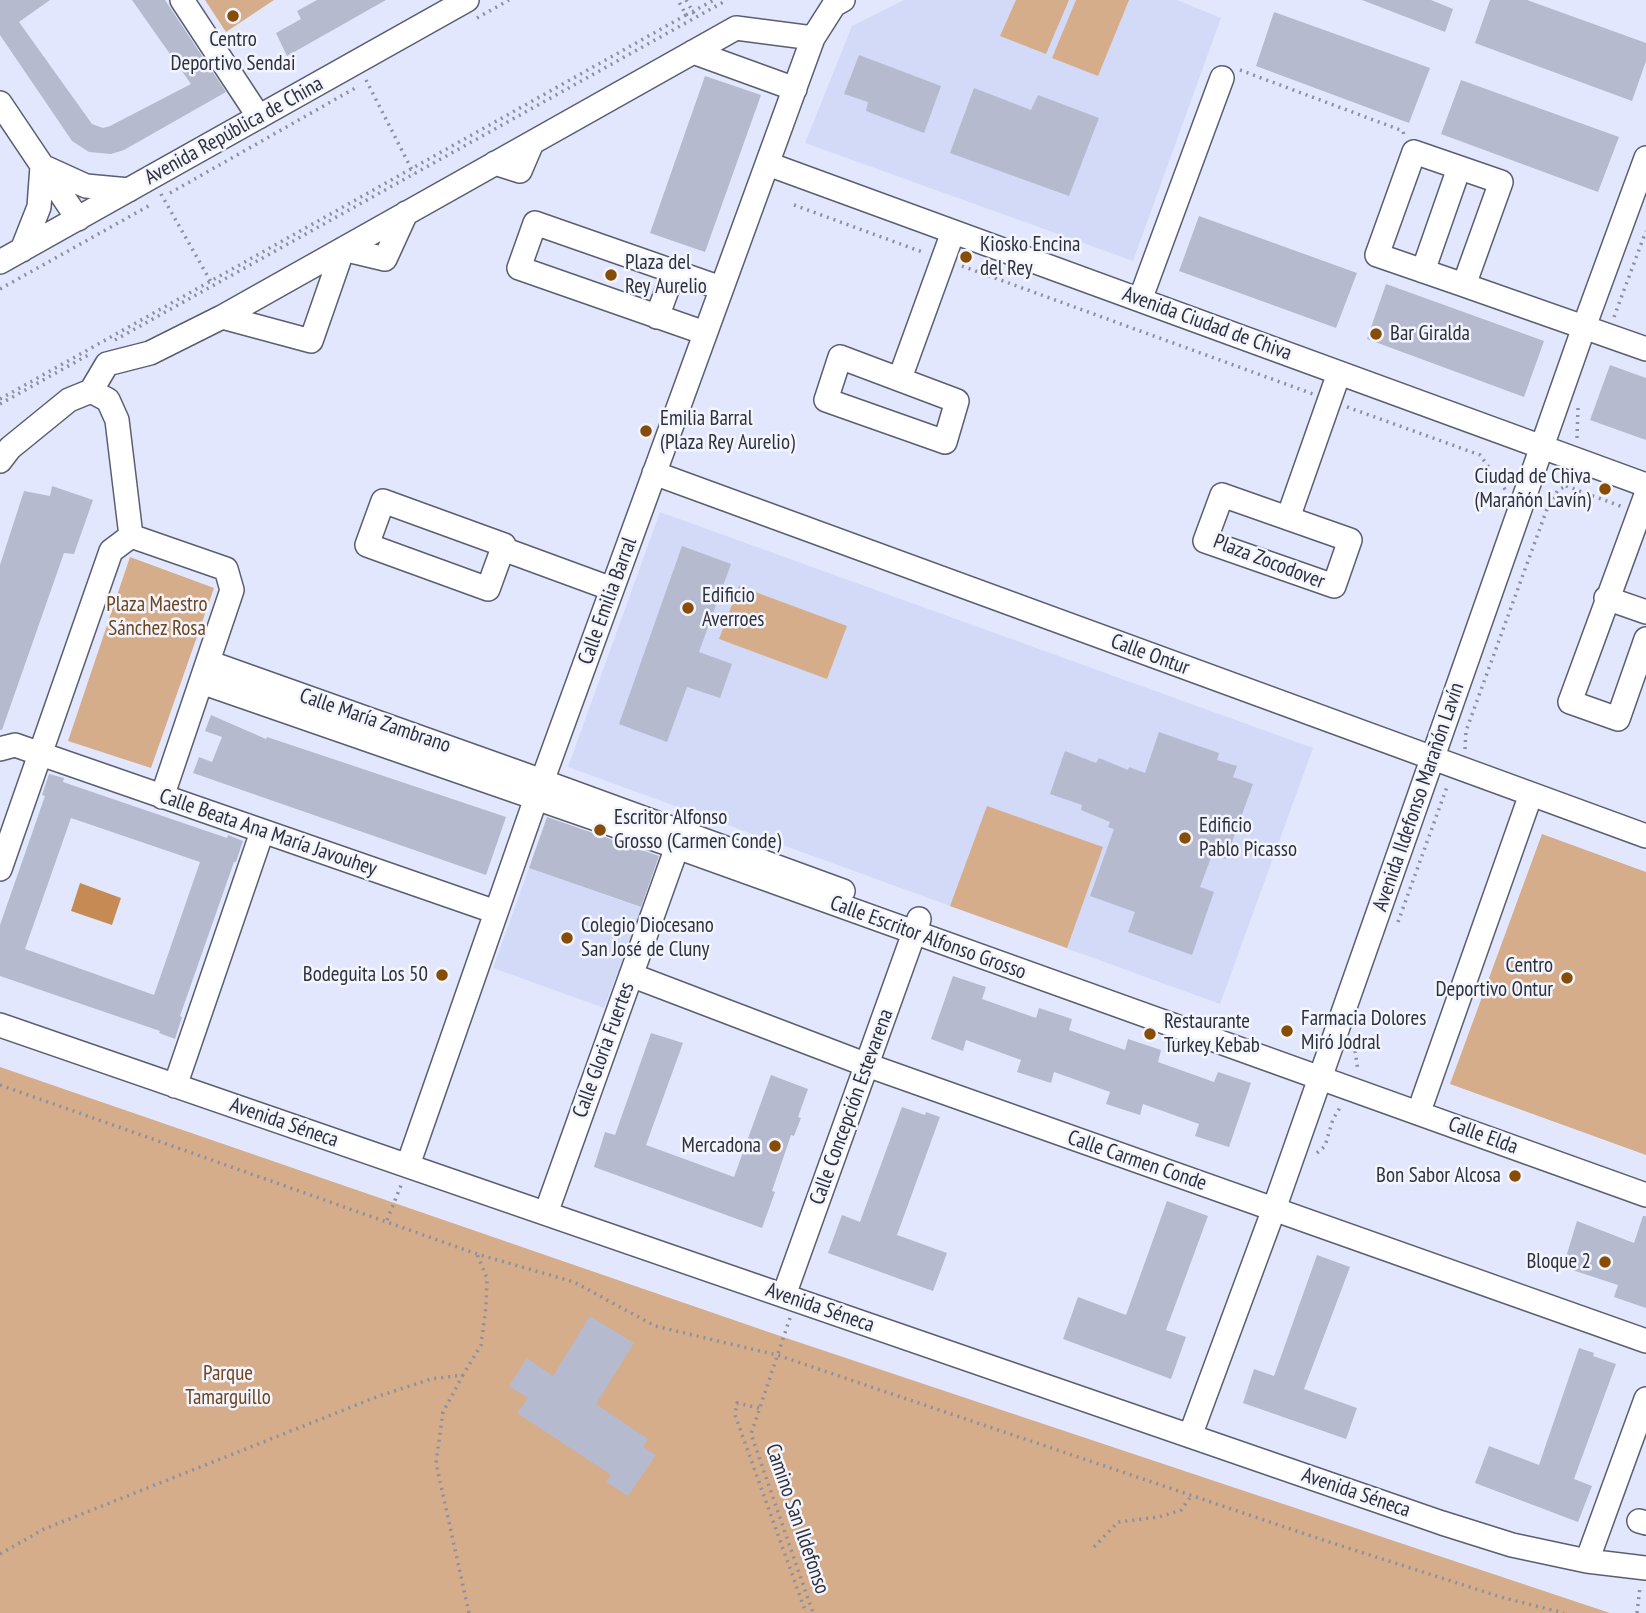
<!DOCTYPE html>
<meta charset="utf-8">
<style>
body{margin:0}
canvas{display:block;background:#e2e7fd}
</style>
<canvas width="1646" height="1613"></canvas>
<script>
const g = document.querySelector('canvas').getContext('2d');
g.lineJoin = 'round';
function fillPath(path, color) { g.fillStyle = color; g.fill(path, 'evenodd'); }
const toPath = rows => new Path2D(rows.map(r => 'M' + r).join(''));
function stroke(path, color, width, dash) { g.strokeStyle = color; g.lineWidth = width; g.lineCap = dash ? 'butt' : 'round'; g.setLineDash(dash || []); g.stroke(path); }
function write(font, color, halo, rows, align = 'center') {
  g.font = font + ' "PT Sans Narrow",sans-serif'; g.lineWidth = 5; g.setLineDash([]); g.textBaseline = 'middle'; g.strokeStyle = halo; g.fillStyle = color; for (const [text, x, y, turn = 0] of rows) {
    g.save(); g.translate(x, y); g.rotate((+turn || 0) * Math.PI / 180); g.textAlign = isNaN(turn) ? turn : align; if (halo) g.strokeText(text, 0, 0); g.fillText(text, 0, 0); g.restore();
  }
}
fillPath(toPath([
 [904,0,1177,0,1221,18,1133,261,805,143,852,26],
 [660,512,1313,748,1220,1004,568,767],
 [529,868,642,908,604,1008,493,968]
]), '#d3daf7');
fillPath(toPath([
 [205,0,274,0,226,32],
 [1016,0,1069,0,1046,54,1000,36],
 [1076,0,1129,0,1098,76,1052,58],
 [130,557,214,588,151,768,68,741],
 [739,586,847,626,827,679,719,639],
 [987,806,1103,847,1067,948,950,906],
 [1542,834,1646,872,1646,1155,1450,1084],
 [0,1067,783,1337,1610,1613,0,1613]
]), '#d5ad8a');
fillPath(toPath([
 [80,883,121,898,112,925,71,911]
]), '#c68b55');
fillPath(toPath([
 [0,0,50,0,19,22,92,124,103,128,110,126,191,84,132,0,165,0,226,92,124,150,111,154,89,152,72,141,0,35],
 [317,0,386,0,287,56,276,33,301,19,297,11],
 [1362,0,1431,0,1453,9,1445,32],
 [1490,0,1527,0,1646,43,1646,61,1632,101,1475,43],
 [1274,12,1430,68,1409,123,1256,66],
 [859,55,941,86,924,133,866,111,868,102,844,94],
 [705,76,761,95,705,252,650,233],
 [1461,80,1619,137,1598,192,1441,134],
 [974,88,1031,110,1038,95,1099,118,1069,196,950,153],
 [1199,216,1357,273,1336,328,1179,271],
 [1386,284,1544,341,1524,397,1367,339],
 [1610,365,1646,378,1646,440,1590,420],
 [52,486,93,500,74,554,64,553,2,730,0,730,0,565,24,491,50,496],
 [682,546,731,564,699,652,732,664,720,698,687,687,667,742,619,724],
 [211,715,266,739,267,737,348,764,506,817,486,875,193,773,199,757,212,762,222,737,205,731],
 [1159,732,1219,753,1217,760,1237,766,1233,777,1253,784,1226,859,1212,855,1200,887,1214,892,1192,955,1128,932,1135,912,1090,896,1114,829,1108,827,1110,822,1081,810,1082,805,1050,794,1065,751,1096,763,1099,758,1128,770,1129,767,1145,773],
 [49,774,64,778,63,782,227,838,228,835,243,841,236,862,234,862,180,1016,182,1017,175,1039,159,1033,160,1031,0,976,0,925,45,796,42,795],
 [71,818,200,862,154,995,25,949],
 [547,817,659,856,641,907,529,868],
 [953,976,986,987,982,999,1036,1018,1039,1008,1072,1019,1069,1030,1125,1050,1128,1039,1161,1050,1158,1062,1214,1082,1218,1072,1251,1083,1229,1147,1195,1136,1199,1124,1143,1104,1140,1115,1106,1104,1110,1092,1054,1072,1051,1083,1017,1072,1021,1060,966,1040,963,1051,931,1039],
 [651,1033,683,1043,646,1145,734,1177,771,1075,808,1089,798,1117,801,1118,794,1136,791,1135,772,1191,775,1192,762,1228,594,1167,605,1132,615,1135],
 [902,1107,925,1115,926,1112,940,1117,897,1235,947,1253,933,1291,828,1253,842,1215,860,1222],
 [1167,1201,1208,1216,1166,1330,1186,1337,1171,1379,1063,1339,1078,1297,1126,1315],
 [1643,1216,1646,1216,1646,1308,1614,1297,1618,1285,1563,1267,1577,1221,1634,1243],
 [1317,1255,1350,1267,1304,1389,1357,1408,1346,1439,1243,1403,1254,1369,1274,1376],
 [590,1316,634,1343,596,1404,648,1439,643,1447,656,1455,628,1496,606,1482,611,1475,517,1413,528,1398,509,1386,527,1358,553,1376],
 [1579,1348,1594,1353,1593,1356,1616,1364,1574,1479,1592,1486,1578,1522,1475,1483,1489,1446,1539,1465]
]), '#b5bacf');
const minor = toPath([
 [182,0,259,117],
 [693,52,795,89],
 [0,103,78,219],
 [1414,152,1501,182,1464,285,1377,255,1414,152],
 [495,163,520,171,532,143],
 [768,164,1646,485],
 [22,250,39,207,42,166,86,186,129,190],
 [0,262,467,0],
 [1423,271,1459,168],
 [1464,285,1646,349],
 [1140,300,1222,78],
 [222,317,311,341,343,249,385,259,406,213],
 [657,317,674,271],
 [705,333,519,268,535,223,721,288],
 [840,357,957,401,945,442,826,400,840,357],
 [900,378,953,232],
 [91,391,107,364,150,353,222,317,736,28,813,38],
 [0,461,10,448,69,400,91,391,108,400,117,420,131,536],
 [654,473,1646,836],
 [1222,495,1350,540,1334,586,1205,541,1222,495],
 [1646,495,1570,702,1618,719,1646,639],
 [383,501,504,545,488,589,367,545,383,501],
 [1288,518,1339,373],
 [131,536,226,569,232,590,162,797],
 [503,549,612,589],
 [1606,598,1646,612],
 [208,662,520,773,843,891],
 [201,682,677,847,1646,1195],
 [0,749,15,745,496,912],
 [0,869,111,551,131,536],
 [631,975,867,1065,1646,1341],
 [0,1025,1442,1523,1512,1545,1587,1561,1646,1568],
 [175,1086,262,832],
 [1423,1100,1531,794],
 [408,1165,536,798,813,38,834,5,843,0],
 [546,1213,677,847],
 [784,1295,919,919],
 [1190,1436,1274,1209,1584,327,1646,158],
 [1639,1521,1646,1523],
 [1587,1561,1646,1399]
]);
stroke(minor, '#5a5e71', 26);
stroke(toPath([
 [686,0,696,17],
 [686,15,714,0],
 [477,18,509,0],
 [1240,70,1403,131,1404,135],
 [366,80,414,174],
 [170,193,357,87],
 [161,194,211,282],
 [794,205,925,253],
 [962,266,1313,394],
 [0,289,152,204],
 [1614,317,1646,231],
 [115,340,727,0],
 [0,399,686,15,678,0],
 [0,404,90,354],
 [1347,407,1480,455,1507,492],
 [1577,438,1578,408],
 [1566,486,1623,507],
 [1465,749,1466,731,1547,509,1558,490,1566,486,1569,478],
 [1398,922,1448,784],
 [1354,1044,1358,1071],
 [0,1085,477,1254,574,1282,655,1326,777,1355,1320,1539,1504,1598,1564,1613],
 [1317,1153,1325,1146,1333,1119,1341,1106],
 [387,1220,402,1183],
 [790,1318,751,1434,813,1613],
 [463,1375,443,1412,436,1463,469,1613],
 [759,1408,737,1403,735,1415,806,1613],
 [1094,1547,1118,1522,1159,1517,1181,1510,1192,1495],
 [0,1554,44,1529,379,1396,431,1379,463,1375,481,1345,486,1307,487,1278,477,1254],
 [1637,1613,1640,1587]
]), '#8d90a0', 3.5, [2, 5]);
stroke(minor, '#fff', 23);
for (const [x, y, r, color] of [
 [233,16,7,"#874d05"],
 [966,257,7,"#874d05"],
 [611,275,7,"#874d05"],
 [1376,334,7,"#874d05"],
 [646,431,7,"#874d05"],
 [1605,489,7,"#874d05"],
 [688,608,7,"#874d05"],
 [600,830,7,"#874d05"],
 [1185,838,7,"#874d05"],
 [567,938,7,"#874d05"],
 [442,975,7,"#874d05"],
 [1567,978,7,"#874d05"],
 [1287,1031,7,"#874d05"],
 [1150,1034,7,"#874d05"],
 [775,1146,7,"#874d05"],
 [1515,1176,7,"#874d05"],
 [1605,1262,7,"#874d05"]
]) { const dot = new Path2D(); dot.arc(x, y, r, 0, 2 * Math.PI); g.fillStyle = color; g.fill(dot); stroke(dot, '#f3f5fe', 2.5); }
write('21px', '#2f313a', '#f3f5fe', [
 ["Centro",233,40,"center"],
 ["Deportivo Sendai",233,64,"center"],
 ["Kiosko Encina",980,245],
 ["del Rey",980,269],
 ["Plaza del",625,263],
 ["Rey Aurelio",625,287],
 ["Bar Giralda",1390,334],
 ["Emilia Barral",660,419],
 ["(Plaza Rey Aurelio)",660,443],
 ["Ciudad de Chiva",1591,477,"right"],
 ["(Marañón Lavín)",1591,501,"right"],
 ["Edificio",702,596],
 ["Averroes",702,620],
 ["Escritor Alfonso",614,818],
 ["Grosso (Carmen Conde)",614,842],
 ["Edificio",1199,826],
 ["Pablo Picasso",1199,850],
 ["Colegio Diocesano",581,926],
 ["San José de Cluny",581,950],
 ["Centro",1553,966,"right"],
 ["Deportivo Ontur",1553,990,"right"],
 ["Bodeguita Los 50",428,975,"right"],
 ["Farmacia Dolores",1301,1019],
 ["Miró Jodral",1301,1043],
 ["Restaurante",1164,1022],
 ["Turkey Kebab",1164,1046],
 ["Mercadona",761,1146,"right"],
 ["Bon Sabor Alcosa",1501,1176,"right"],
 ["Bloque 2",1591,1262,"right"]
], 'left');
write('21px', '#2f313a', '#f3f5fe', [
 ["Avenida República de China",234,131,-29],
 ["Avenida Ciudad de Chiva",1207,324,20],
 ["Plaza Zocodover",1269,562,21],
 ["Calle Emilia Barral",608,601,-70],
 ["Calle Ontur",1150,655,20],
 ["Calle María Zambrano",375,721,19],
 ["Avenida Ildefonso Marañón Lavín",1419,797,-71],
 ["Calle Beata Ana María Javouhey",268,833,19],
 ["Calle Escritor Alfonso Grosso",928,938,20],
 ["Calle Gloria Fuertes",604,1050,-70],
 ["Calle Concepción Estevarena",852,1107,-70],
 ["Avenida Séneca",284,1123,19],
 ["Calle Elda",1483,1136,20],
 ["Calle Carmen Conde",1137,1161,19],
 ["Avenida Séneca",820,1308,19],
 ["Avenida Séneca",1356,1493,19],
 ["Camino San Ildefonso",797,1519,71]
]);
write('21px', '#6e451d', '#f3f5fe', [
 ["Plaza Maestro",157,605],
 ["Sánchez Rosa",157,629],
 ["Parque",228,1374],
 ["Tamarguillo",228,1398]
]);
</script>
